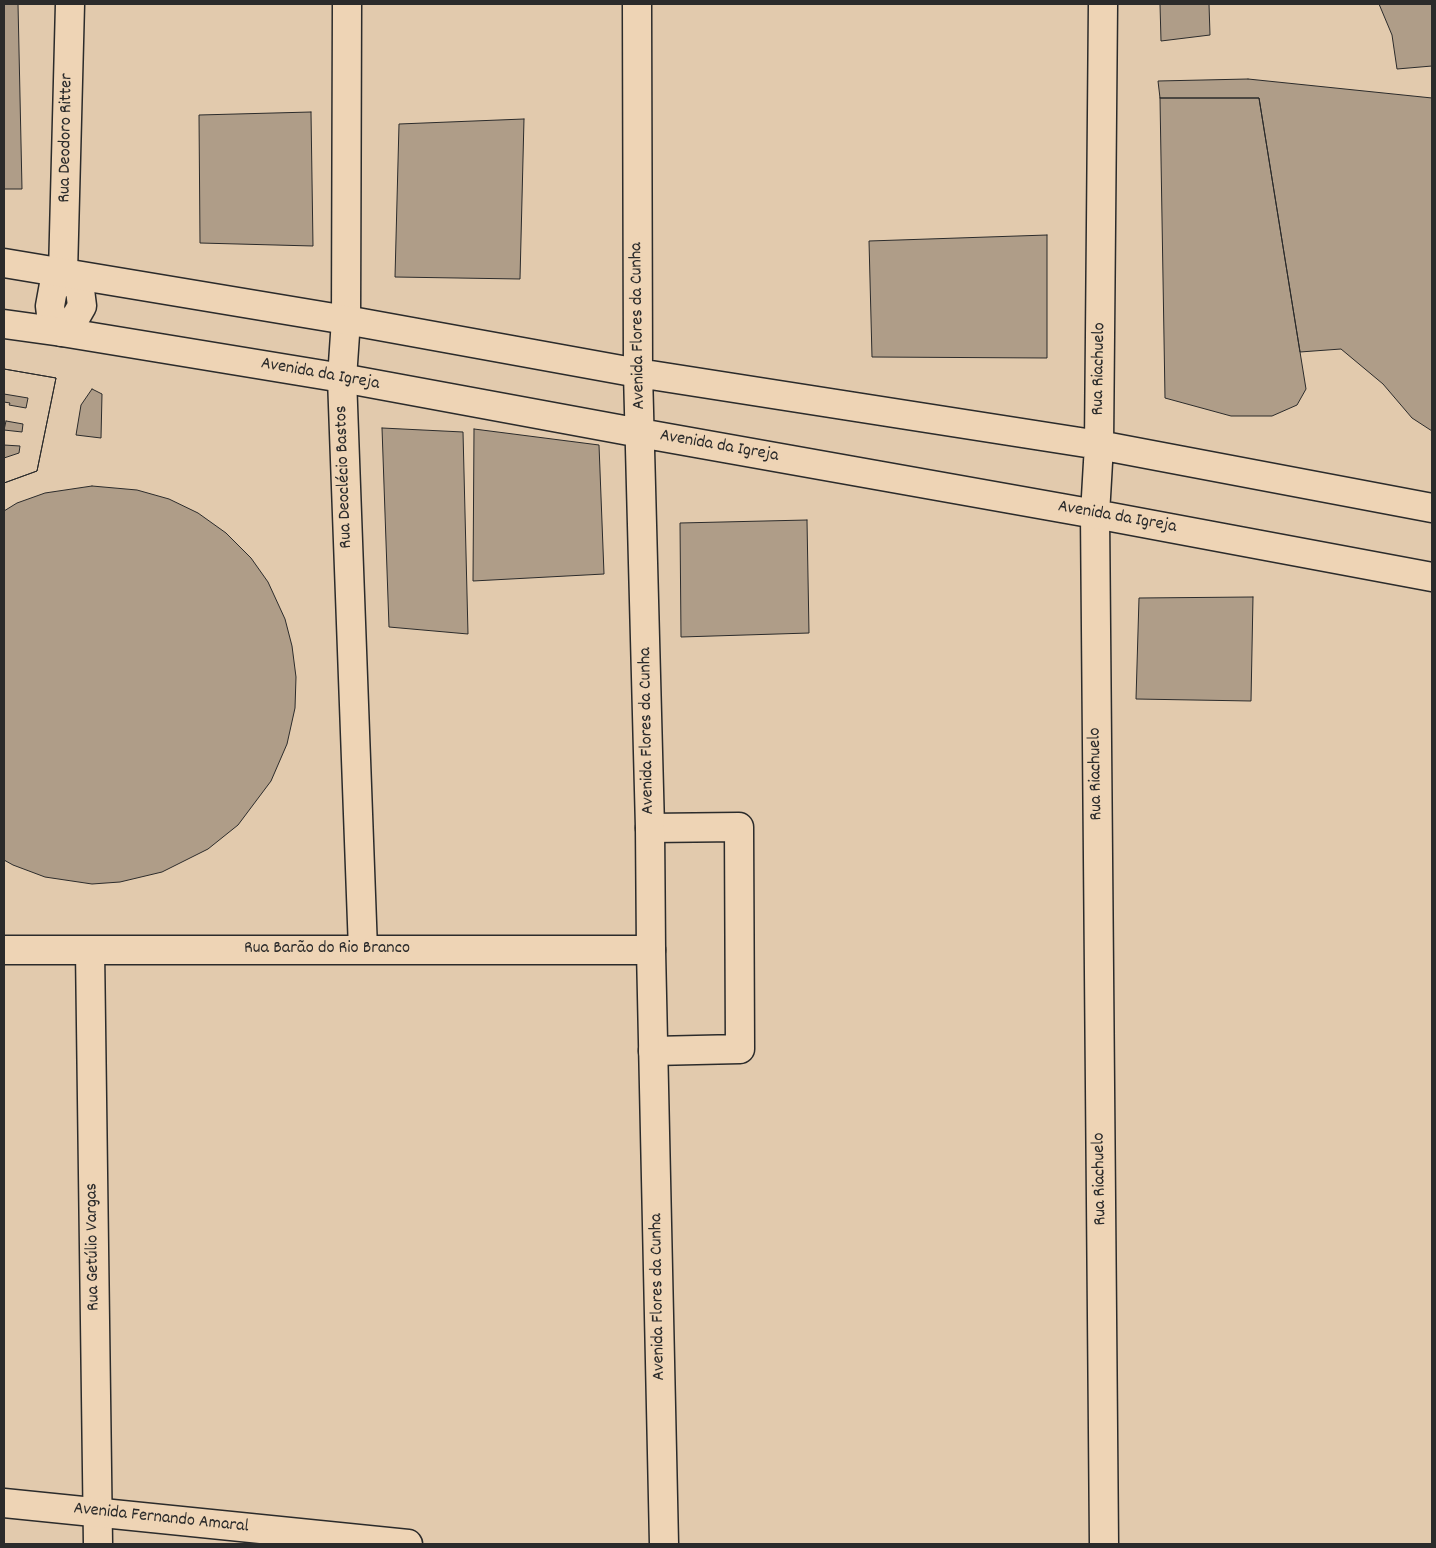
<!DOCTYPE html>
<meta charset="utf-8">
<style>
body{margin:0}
#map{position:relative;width:1436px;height:1548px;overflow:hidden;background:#e2caad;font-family:Dekko,sans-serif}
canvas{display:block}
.frame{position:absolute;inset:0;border:5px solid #2b2b2b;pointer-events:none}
</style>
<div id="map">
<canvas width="1436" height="1548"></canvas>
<div class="frame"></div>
</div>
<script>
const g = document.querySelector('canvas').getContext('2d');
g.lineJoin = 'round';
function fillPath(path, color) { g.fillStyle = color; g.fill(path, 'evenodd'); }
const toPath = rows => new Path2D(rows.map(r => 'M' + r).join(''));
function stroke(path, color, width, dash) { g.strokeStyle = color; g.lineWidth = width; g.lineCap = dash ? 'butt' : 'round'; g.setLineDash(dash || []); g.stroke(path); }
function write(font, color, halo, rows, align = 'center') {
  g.font = font + ' Dekko,sans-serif'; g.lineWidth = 5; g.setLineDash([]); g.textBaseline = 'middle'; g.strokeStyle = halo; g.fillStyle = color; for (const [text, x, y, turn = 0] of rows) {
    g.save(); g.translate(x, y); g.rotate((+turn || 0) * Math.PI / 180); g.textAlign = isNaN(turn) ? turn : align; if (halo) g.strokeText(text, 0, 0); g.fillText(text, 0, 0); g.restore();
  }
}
const building = toPath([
 [4,4,18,4,22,189,4,189,4,4],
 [1160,4,1209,4,1210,35,1161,41,1160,4],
 [1379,4,1432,4,1432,66,1397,69,1392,35,1379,4],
 [1248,79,1432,98,1432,431,1412,418,1383,384,1341,349,1300,352,1259,98,1160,98,1158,81,1248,79],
 [1160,98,1259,98,1306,389,1297,405,1272,416,1231,416,1165,398,1160,98],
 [311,112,313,246,200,243,199,115,311,112],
 [524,119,520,279,395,277,399,124,524,119],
 [1047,235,1047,358,872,357,869,241,1047,235],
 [4,369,56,378,37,471,4,483,4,458,19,453,20,446,4,445,4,402,10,403,9,405,26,408,28,398,4,394,4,369],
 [6,421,23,424,22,432,4,430,6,421],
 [4,369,56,378,37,471,4,483,4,369],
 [92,389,102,394,101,438,76,435,81,405,92,389],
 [382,428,463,432,468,634,389,627,382,428],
 [474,429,599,445,604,574,473,581,474,429],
 [92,486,137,490,169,499,198,513,226,533,251,558,268,582,285,619,292,646,296,677,295,708,287,744,271,781,238,825,208,849,162,872,120,882,92,884,45,877,13,865,4,860,4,511,17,503,45,493,92,486],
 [807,520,809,633,681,637,680,523,807,520],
 [1253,597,1251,701,1136,699,1139,598,1253,597]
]);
fillPath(building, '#af9d88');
stroke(building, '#2b2b2b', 1);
const street = toPath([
 [347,4,346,320,342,378,363,950],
 [63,273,80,290,82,306,74,320,62,332,51,314,50,306,54,284,63,273,70,4],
 [1095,514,1104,1544],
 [650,828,739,827,740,1049,653,1051],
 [4,950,651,950],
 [90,950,98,1544]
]);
const secondary = toPath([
 [637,4,638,373,650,828,651,950,664,1544],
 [4,263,346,320,638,373,1099,445,1432,508],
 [4,324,62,332,342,378,640,433,1095,514,1432,577],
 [1095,514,1099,445,1103,4],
 [4,1503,408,1544]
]);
stroke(street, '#2b2b2b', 31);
stroke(secondary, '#2b2b2b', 31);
stroke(street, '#eed4b5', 28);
stroke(secondary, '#eed4b5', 28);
write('18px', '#2b2b2b', '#eed4b5', [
 ["Rua Deodoro Ritter",67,138,-89],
 ["Avenida Flores da Cunha",639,326,-91],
 ["Rua Riachuelo",1100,369,-89],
 ["Avenida da Igreja",320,375,10],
 ["Avenida da Igreja",719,447,10],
 ["Rua Deoclécio Bastos",345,477,-92],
 ["Avenida da Igreja",1117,518,10],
 ["Avenida Flores da Cunha",648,731,-91],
 ["Rua Riachuelo",1097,774,-91],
 ["Rua Barão do Rio Branco",327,950],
 ["Rua Riachuelo",1101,1179,-91],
 ["Rua Getúlio Vargas",94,1247,-91],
 ["Avenida Flores da Cunha",659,1297,-91],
 ["Avenida Fernando Amaral",161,1519,6]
]);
</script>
